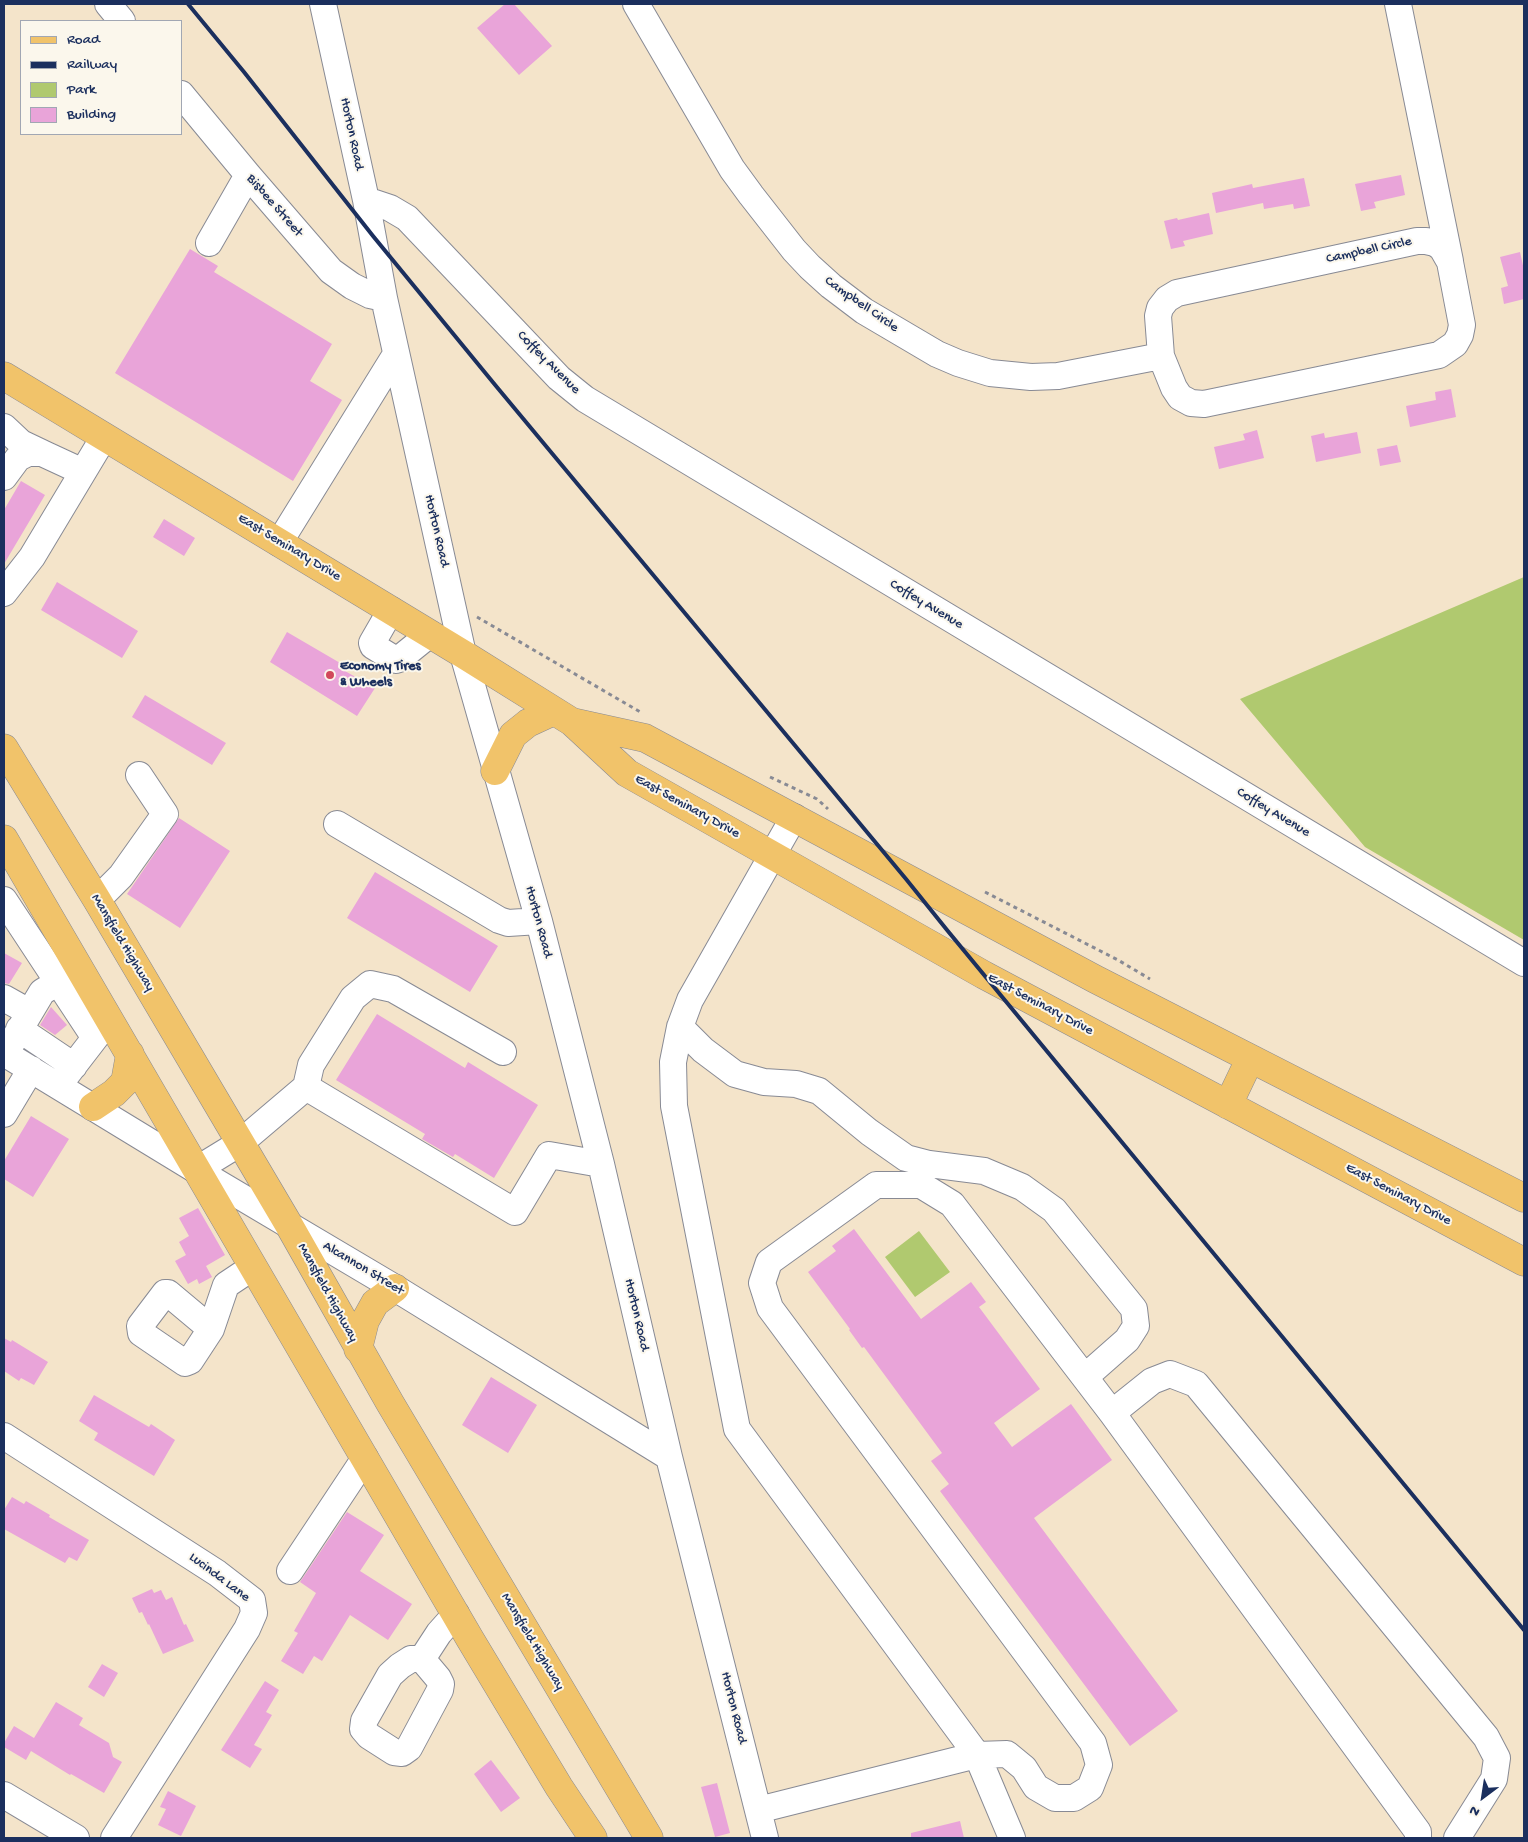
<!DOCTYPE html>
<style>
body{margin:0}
#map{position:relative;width:1528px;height:1842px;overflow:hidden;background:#f4e4ca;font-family:"Gochi Hand",sans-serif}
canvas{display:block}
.frame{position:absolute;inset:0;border:5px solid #1b2f5e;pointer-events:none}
.legend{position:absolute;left:20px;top:20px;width:162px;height:115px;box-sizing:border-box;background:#fbf7ec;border:1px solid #a1a7b3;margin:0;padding:6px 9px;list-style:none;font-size:15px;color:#1b2f5e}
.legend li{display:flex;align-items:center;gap:10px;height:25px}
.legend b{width:25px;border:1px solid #a1a7b3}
.north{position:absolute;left:1458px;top:1772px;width:50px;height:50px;-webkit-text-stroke:4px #fbf7ec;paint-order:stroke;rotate:211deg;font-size:14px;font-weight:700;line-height:20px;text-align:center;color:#1b2f5e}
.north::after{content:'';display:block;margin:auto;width:18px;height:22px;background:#1b2f5e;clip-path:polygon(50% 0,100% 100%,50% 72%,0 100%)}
</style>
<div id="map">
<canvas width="1528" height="1842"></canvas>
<div class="frame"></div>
<ul class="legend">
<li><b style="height:6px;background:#f1c36a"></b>Road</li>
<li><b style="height:6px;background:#1b2f5e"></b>Railway</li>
<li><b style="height:14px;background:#b0c96f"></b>Park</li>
<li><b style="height:14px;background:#e9a4d9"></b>Building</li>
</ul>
<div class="north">N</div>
</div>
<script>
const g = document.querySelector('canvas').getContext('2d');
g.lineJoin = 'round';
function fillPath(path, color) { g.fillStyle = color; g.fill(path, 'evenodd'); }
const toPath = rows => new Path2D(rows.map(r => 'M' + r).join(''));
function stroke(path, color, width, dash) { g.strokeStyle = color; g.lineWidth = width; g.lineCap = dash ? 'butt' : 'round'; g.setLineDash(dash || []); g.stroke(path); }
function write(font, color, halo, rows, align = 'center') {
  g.font = font + ' "Gochi Hand",sans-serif'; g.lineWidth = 4; g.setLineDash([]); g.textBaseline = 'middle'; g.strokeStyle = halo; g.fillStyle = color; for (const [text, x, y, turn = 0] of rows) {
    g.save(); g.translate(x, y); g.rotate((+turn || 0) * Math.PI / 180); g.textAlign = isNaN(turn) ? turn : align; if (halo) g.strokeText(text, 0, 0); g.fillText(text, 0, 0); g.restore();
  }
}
fillPath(toPath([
 [1524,577,1524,940,1365,847,1240,699],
 [919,1231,950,1272,915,1297,885,1257]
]), '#b0c96f');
fillPath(toPath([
 [505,4,514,4,552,46,519,75,477,28],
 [1401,175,1405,195,1374,202,1376,208,1361,211,1355,184],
 [1304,178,1310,206,1294,209,1293,204,1264,209,1263,203,1216,213,1212,193,1252,184,1253,188],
 [1209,213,1213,234,1183,241,1185,246,1171,249,1164,221,1177,218,1178,220],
 [190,249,218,266,214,272,332,344,310,381,342,400,293,481,115,373],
 [1520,252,1524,270,1524,299,1504,304,1501,288,1508,286,1500,257],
 [1451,389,1456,417,1410,427,1406,406,1436,400,1435,392],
 [1257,430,1264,458,1219,469,1214,447,1245,440,1243,434],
 [1357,432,1361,453,1316,462,1311,436,1324,433,1325,438],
 [1397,445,1401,462,1380,466,1377,449],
 [21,481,45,495,4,564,4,510],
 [164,519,195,538,184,556,153,537],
 [57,582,138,631,122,658,41,610],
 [287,632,347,667,345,671,375,688,357,716,270,662],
 [145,695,226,743,212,765,132,717],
 [179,818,230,851,180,928,127,894],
 [375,872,498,946,470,992,347,918],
 [4,953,22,963,9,984,4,983],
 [51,1007,67,1025,55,1035,40,1025],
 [377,1014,465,1068,468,1062,538,1105,494,1178,455,1154,453,1157,422,1139,425,1134,336,1080],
 [31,1116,69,1139,33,1197,4,1179,4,1161],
 [198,1208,225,1255,206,1266,212,1277,199,1284,197,1279,188,1284,175,1261,186,1255,179,1242,189,1236,179,1218],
 [854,1229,921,1319,971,1282,986,1302,979,1307,1040,1389,994,1423,1012,1447,1071,1404,1112,1460,1034,1518,1178,1711,1130,1746,940,1491,949,1484,931,1461,942,1453,864,1347,862,1348,849,1330,850,1329,808,1272,836,1251,832,1246],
 [4,1338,11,1342,12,1340,48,1362,34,1385,21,1378,19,1381,4,1371],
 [491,1377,537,1405,508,1453,462,1425],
 [94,1395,149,1427,151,1424,175,1440,154,1476,94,1440,98,1433,79,1421],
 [12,1497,24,1504,26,1501,50,1515,49,1517,89,1540,77,1561,69,1557,65,1563,4,1529,4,1510],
 [347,1512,384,1535,360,1571,412,1604,388,1640,350,1615,322,1661,314,1656,303,1674,281,1661,298,1633,294,1631,316,1593,300,1582],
 [152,1589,154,1593,161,1590,166,1600,172,1597,184,1625,186,1624,194,1641,163,1654,149,1624,148,1625,142,1612,139,1613,132,1598],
 [102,1664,118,1673,104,1697,88,1687],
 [265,1681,279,1690,266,1712,272,1715,254,1745,262,1749,250,1768,221,1750],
 [56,1702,83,1718,79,1725,109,1743,113,1757,122,1762,104,1793,71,1774,70,1775,31,1751,26,1760,4,1747,4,1743,14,1726,34,1738],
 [491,1760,520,1798,501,1812,474,1774],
 [717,1783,730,1833,715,1837,701,1787],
 [168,1791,196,1806,181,1836,158,1825,166,1809,160,1807],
 [960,1821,964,1838,911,1838,911,1833]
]), '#e9a4d9');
const minor = toPath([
 [108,4,122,21],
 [323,4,366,200,384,298,463,654,539,921,601,1164,669,1457,765,1838],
 [636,4,732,169,751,195,794,250,810,267,831,286,864,311,937,354,958,363,990,373,1031,377,1058,376,1161,356],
 [1398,4,1450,261],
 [181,94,248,175,331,271,352,286,370,295,384,298],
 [366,200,390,208,407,218,559,378,585,399,1524,963],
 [1417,241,1426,241,1435,243,1442,248,1450,262,1462,325,1460,335,1455,344,1439,355,1204,404,1191,403,1180,397,1174,388,1161,356,1158,316,1160,308,1167,299,1177,293,1417,241],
 [209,243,248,175],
 [4,427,21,443,42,453],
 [4,477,18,458,28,453,42,453,83,472],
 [279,543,396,354],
 [4,593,32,557,104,437],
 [391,610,372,643,373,646,396,660,399,659,430,634],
 [337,824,499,920,508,923,539,921],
 [4,900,95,1038],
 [97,900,121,876,165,814,139,775],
 [4,998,29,1012],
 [680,1027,703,1050,735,1074,764,1082,796,1084,819,1091,869,1132,906,1158,929,1164,984,1171,1022,1187,1054,1210,1134,1309,1136,1326,1127,1340,1085,1377],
 [19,1029,74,1066],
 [4,1053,196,1170,395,1288,669,1457],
 [5,1054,42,992,71,974],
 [58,1086,105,1025],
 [306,1087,311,1065,353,998,370,984,393,989,503,1052],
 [4,1114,31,1069],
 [196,1170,240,1143,306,1087,515,1212,549,1155,601,1164],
 [211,1329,168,1293,165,1293,140,1326,141,1333,185,1363,190,1361,211,1329,226,1285,253,1267],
 [1112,1413,1152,1381,1170,1374,1196,1384,1486,1737,1497,1758,1494,1779,1457,1838],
 [4,1436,217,1573,252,1600,254,1613,247,1629,114,1838],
 [290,1571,365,1458],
 [411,1659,422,1659,438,1678,441,1684,440,1690,409,1748,402,1753,394,1752,369,1736,363,1729,364,1721,390,1675,400,1666,411,1659],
 [422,1659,439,1633,456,1614],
 [4,1795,76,1838],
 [758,1810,977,1755,737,1429,674,1106,673,1062,680,1027,690,1000,794,817],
 [1012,1838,977,1755,1007,1754,1024,1768,1036,1787,1055,1798,1074,1798,1090,1788,1099,1765,1093,1743,770,1308,762,1283,769,1262,876,1185,921,1185,952,1204,1112,1413,1418,1832,1418,1838]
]);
const major = toPath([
 [4,376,463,654,572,722,627,773,984,975,1524,1262],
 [572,722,645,738,1095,979,1524,1198],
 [4,748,97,900,289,1225,390,1403,649,1838],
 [495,771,513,735,528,723,554,711],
 [4,839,470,1639,559,1787,593,1838],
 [1228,1105,1250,1059],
 [93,1107,114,1093,125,1082,130,1054],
 [358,1349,365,1321,375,1303,395,1288]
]);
stroke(minor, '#888a94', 28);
stroke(major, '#888a94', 29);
stroke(toPath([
 [477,617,642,713],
 [770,777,817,799,828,809],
 [985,892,1118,960,1150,979]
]), '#888a94', 3, [4, 4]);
stroke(minor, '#fff', 26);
stroke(major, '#f1c36a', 28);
stroke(toPath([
 [188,4,244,72,373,236,496,386,906,879,947,930,1524,1630]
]), '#1b2f5e', 4);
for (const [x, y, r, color] of [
 [330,675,5,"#d1495b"]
]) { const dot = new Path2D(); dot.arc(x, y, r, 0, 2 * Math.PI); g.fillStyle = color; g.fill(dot); stroke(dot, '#fbf7ec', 2); }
write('14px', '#1b2f5e', '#fbf7ec', [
 ["Horton Road",351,134,78],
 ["Bisbee Street",274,206,49],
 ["Campbell Circle",1369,251,-12],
 ["Campbell Circle",861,305,35],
 ["Coffey Avenue",548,363,45],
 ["Horton Road",436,531,77],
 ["East Seminary Drive",289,548,31],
 ["Coffey Avenue",926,605,31],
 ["East Seminary Drive",687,807,29],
 ["Coffey Avenue",1273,813,31],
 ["Horton Road",538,922,75],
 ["Mansfield Highway",122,943,59],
 ["East Seminary Drive",1040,1005,28],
 ["East Seminary Drive",1398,1195,28],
 ["Alcannon Street",363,1269,31],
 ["Mansfield Highway",327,1293,61],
 ["Horton Road",636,1315,77],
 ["Lucinda Lane",219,1578,37],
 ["Mansfield Highway",532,1642,59],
 ["Horton Road",733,1708,76]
]);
write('bold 14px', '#1b2f5e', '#fbf7ec', [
 ["Economy Tires",340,667],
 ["& Wheels",340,683]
], 'left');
</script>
